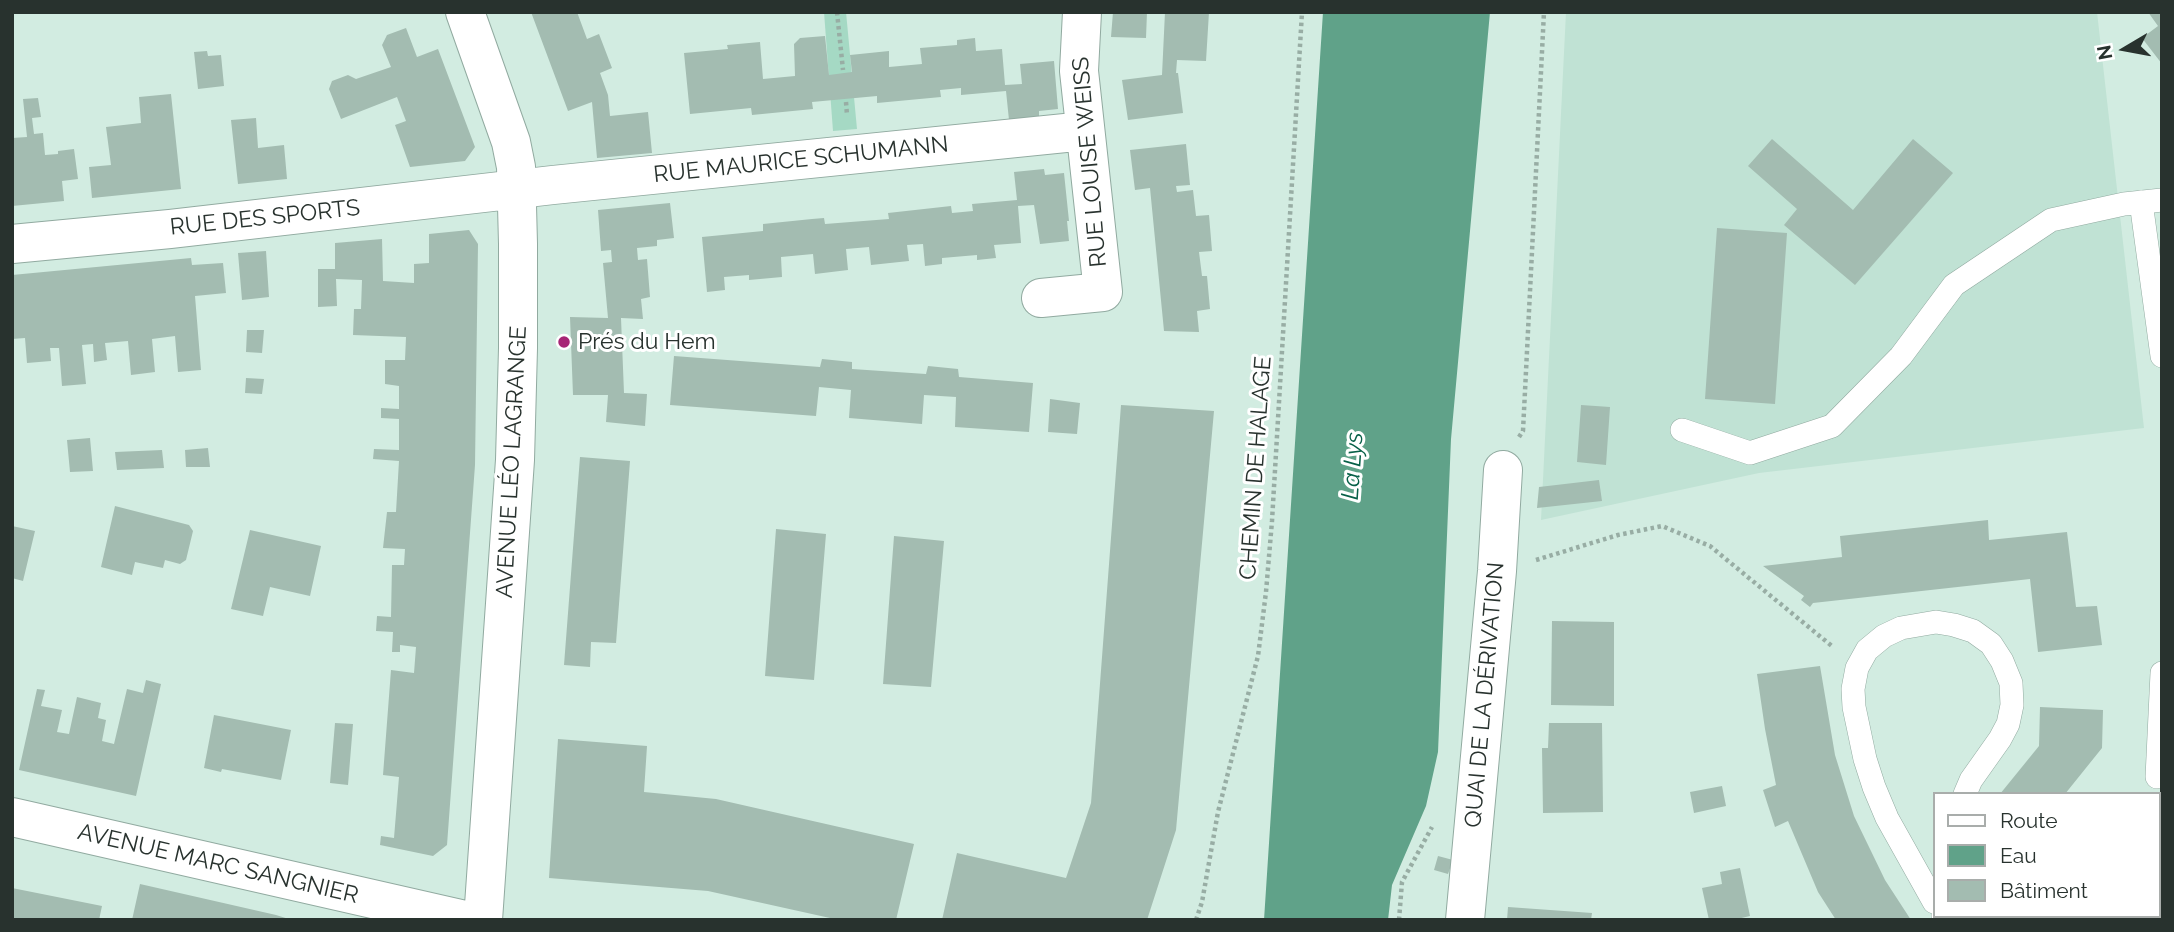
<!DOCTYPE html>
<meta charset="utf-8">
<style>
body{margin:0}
#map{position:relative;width:2174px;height:932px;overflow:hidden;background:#d2ece1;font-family:Raleway,sans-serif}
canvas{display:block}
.frame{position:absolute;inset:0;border:14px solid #28322e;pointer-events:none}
.legend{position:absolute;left:1933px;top:792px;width:228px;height:126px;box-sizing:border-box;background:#fff;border:2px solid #a9adab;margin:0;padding:9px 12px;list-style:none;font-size:21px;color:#28322e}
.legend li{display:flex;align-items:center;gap:14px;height:35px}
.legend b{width:35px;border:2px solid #a9adab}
.north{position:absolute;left:2090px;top:14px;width:70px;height:70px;-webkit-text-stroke:5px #fff;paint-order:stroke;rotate:260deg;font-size:19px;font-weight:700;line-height:28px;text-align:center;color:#28322e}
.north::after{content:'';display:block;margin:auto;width:24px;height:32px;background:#28322e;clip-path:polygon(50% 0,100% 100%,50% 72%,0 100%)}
</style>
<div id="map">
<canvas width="2174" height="932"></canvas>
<div class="frame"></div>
<ul class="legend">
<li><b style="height:9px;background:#fff"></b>Route</li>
<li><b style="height:19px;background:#60a289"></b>Eau</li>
<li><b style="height:19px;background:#a3bcb1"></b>Bâtiment</li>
</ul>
<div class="north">N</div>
</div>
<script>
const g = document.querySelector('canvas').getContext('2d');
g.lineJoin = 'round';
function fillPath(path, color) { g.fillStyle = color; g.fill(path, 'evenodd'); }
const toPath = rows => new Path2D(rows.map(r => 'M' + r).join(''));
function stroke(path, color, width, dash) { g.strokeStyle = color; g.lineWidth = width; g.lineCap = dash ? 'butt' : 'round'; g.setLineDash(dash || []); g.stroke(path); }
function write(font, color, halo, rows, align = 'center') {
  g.font = font + ' Raleway,sans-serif'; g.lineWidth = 6; g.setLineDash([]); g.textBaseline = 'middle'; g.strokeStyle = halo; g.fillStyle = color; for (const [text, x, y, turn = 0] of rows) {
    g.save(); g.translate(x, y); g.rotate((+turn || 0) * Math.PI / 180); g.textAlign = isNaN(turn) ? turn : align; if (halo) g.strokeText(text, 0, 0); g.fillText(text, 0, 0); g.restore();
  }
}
fillPath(toPath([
 [1566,12,2097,12,2144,428,1759,473,1541,520]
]), '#c0e2d4');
fillPath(toPath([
 [824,12,846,12,857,129,833,131]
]), '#a5d9c4');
fillPath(toPath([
 [1323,12,1490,12,1451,439,1438,752,1426,806,1392,885,1388,920,1264,920]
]), '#60a289');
fillPath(toPath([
 [531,12,577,12,587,39,599,34,612,68,600,73,608,95,610,116,648,112,652,153,597,158,592,102,568,111],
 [1113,12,1147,12,1146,38,1111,37],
 [1165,12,1209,12,1206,61,1177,60,1176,73,1178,73,1183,113,1128,120,1122,80,1162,75],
 [2148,12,2162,12,2162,64,2142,38,2158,26],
 [406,28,417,57,438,49,475,147,465,161,410,167,395,125,406,121,397,97,341,119,329,89,332,81,348,75,356,79,391,67,382,45,387,35],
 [825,36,829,75,852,72,850,55,889,51,889,67,922,64,920,48,957,45,957,40,975,38,976,51,1002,49,1005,85,1022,84,1020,64,1054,61,1058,109,1039,111,1039,117,1009,120,1006,91,961,95,961,88,940,90,941,97,877,103,877,96,812,102,813,109,752,115,751,108,690,114,684,53,728,49,727,45,760,42,763,79,795,76,794,44,800,38],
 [207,51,208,56,221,55,224,86,198,89,194,52],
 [171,94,181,189,92,198,89,167,111,165,106,127,141,123,139,97],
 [38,98,41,117,32,118,34,134,43,133,45,155,58,154,58,151,74,149,78,179,62,181,64,201,12,206,12,138,27,137,23,99],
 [256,118,258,148,284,145,287,179,238,184,231,120],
 [1772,139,1853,210,1913,139,1953,173,1855,285,1784,225,1797,209,1748,166],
 [1186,144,1190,185,1176,186,1177,192,1193,190,1196,216,1209,215,1212,251,1199,252,1202,276,1207,276,1210,309,1197,311,1199,332,1164,331,1150,188,1135,190,1130,150],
 [1044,169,1045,175,1064,173,1069,221,1067,221,1069,241,1040,244,1034,205,1018,206,1021,243,994,245,996,258,977,260,977,255,942,258,942,264,925,266,923,244,907,245,909,261,871,265,869,247,846,249,848,270,815,274,813,254,781,257,782,277,749,280,749,275,724,277,725,290,707,292,702,237,763,231,763,224,812,219,824,218,825,224,889,219,888,213,951,206,952,213,973,211,972,204,1017,200,1014,172],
 [670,203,674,238,657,240,657,246,637,248,638,260,647,259,650,297,641,299,643,319,621,318,624,393,647,394,645,426,606,422,608,395,573,395,570,317,608,318,603,263,612,262,611,250,601,251,598,210],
 [1717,228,1787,233,1775,404,1705,399],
 [469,230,478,244,475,465,447,845,433,856,380,845,381,836,394,838,399,777,383,775,391,670,414,673,416,647,400,645,400,652,392,652,393,632,376,631,377,616,391,617,392,565,404,565,405,549,383,548,387,512,396,512,399,461,373,459,374,449,399,450,399,419,381,418,381,408,399,409,399,386,385,384,385,360,405,360,406,337,353,335,354,309,361,309,362,280,336,279,337,306,318,307,318,269,335,269,335,243,382,239,383,281,414,283,414,264,429,263,429,234],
 [266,251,269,297,242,300,238,253],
 [191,258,192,265,223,263,226,293,195,296,201,370,178,372,175,336,152,339,155,372,131,375,128,341,105,343,107,360,94,362,93,344,82,345,86,384,62,386,59,348,50,348,51,361,27,363,25,338,12,339,12,275],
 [247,330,264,330,262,353,246,352],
 [674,356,820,367,822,359,852,362,852,369,926,374,928,366,958,369,959,377,1033,383,1029,432,955,427,956,397,924,395,922,424,849,418,851,390,819,387,816,416,670,405],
 [246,378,264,379,262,394,245,393],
 [1050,399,1080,403,1077,434,1048,432],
 [1121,405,1214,411,1176,830,1147,920,942,920,957,853,1066,878,1091,803],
 [1581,405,1610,407,1606,465,1577,462],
 [90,438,93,471,70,472,67,440],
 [208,448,210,467,186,467,185,450],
 [162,450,164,468,117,470,115,452],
 [580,457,630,461,616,643,591,642,590,667,564,665],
 [1599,480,1602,501,1537,508,1539,487],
 [115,506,189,525,193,531,186,560,180,564,165,560,163,568,135,562,132,575,101,567],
 [1988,520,1989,540,2067,532,2076,607,2097,606,2102,645,2038,652,2030,579,1813,603,1810,607,1801,600,1804,596,1763,566,1842,557,1840,536],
 [12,526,35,531,23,581,12,578],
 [776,529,826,534,814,680,765,676],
 [250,530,321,546,310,596,270,587,263,616,231,609],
 [894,536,944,541,931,687,883,684],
 [1552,621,1614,622,1614,706,1551,705],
 [1820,666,1835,755,1854,816,1885,880,1911,920,1836,920,1818,892,1788,821,1775,827,1763,790,1776,785,1765,729,1757,674],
 [146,680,161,684,136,796,19,770,37,689,45,690,41,706,62,710,57,732,69,734,77,697,101,703,98,718,106,720,102,741,114,744,127,689,143,693],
 [2040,707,2103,710,2102,748,2065,794,2000,794,2039,746],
 [214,715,291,730,281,780,222,769,221,772,204,768],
 [335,723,353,724,348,785,330,783],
 [1549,723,1602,723,1603,812,1543,813,1542,748,1548,748],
 [558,739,647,746,644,792,716,799,914,844,896,920,839,920,708,891,549,878],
 [1722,786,1726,806,1694,813,1690,792],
 [1438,856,1453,860,1448,874,1434,870],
 [1740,868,1750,916,1733,920,1709,920,1702,888,1722,884,1720,872],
 [140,884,276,915,292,920,132,920],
 [12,888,102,906,99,920,12,920],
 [1508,907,1592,913,1591,920,1507,920],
 [1979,916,2042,916,2042,920,1979,920]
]), '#a3bcb1');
const lane = toPath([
 [2141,202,2162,356],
 [1682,430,1750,453,1832,426,1901,356,1954,285,2051,220,2124,204,2162,200],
 [2157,777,2162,673],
 [1934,902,1887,818,1874,787,1865,759,1854,707,1853,689,1857,668,1867,650,1884,636,1901,628,1936,622,1954,625,1973,631,1991,644,2002,661,2011,683,2012,705,2008,724,2000,739,1971,780,1965,794],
 [1943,916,1945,920]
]);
const street = toPath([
 [465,12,511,142,516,167,518,244,518,348,515,460,483,920],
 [12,244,170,229,553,185,1085,131],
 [1041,298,1103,292,1079,71,1082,12],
 [12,817,465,920],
 [1465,920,1497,571,1503,470]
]);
stroke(lane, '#91aaa0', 24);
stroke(street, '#91aaa0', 40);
stroke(toPath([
 [837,12,843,70],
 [846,102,847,115],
 [1519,437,1523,431,1544,12],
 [1536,560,1618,535,1662,526,1710,546,1833,647],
 [1196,920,1202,902,1218,812,1258,656,1266,592,1272,521,1302,12],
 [1399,920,1402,882,1432,827]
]), '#98ada4', 4.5, [3.5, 3.5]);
stroke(lane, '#fff', 23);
stroke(street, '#fff', 38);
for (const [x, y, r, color] of [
 [564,342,7,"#a62575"]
]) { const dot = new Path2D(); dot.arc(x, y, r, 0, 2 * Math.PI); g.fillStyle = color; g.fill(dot); stroke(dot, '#fff', 2.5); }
write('23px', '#28322e', '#fff', [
 ["RUE MAURICE SCHUMANN",801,160,-6],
 ["RUE LOUISE WEISS",1090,162,-95],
 ["RUE DES SPORTS",265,218,-6],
 ["AVENUE LÉO LAGRANGE",512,462,-87],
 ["CHEMIN DE HALAGE",1256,468,-86],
 ["QUAI DE LA DÉRIVATION",1485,695,-85],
 ["AVENUE MARC SANGNIER",218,864,13]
]);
write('23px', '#28322e', '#fff', [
 ["Prés du Hem",578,342]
], 'left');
write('italic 24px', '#076048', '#fff', [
 ["La Lys",1353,466,-86]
]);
</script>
